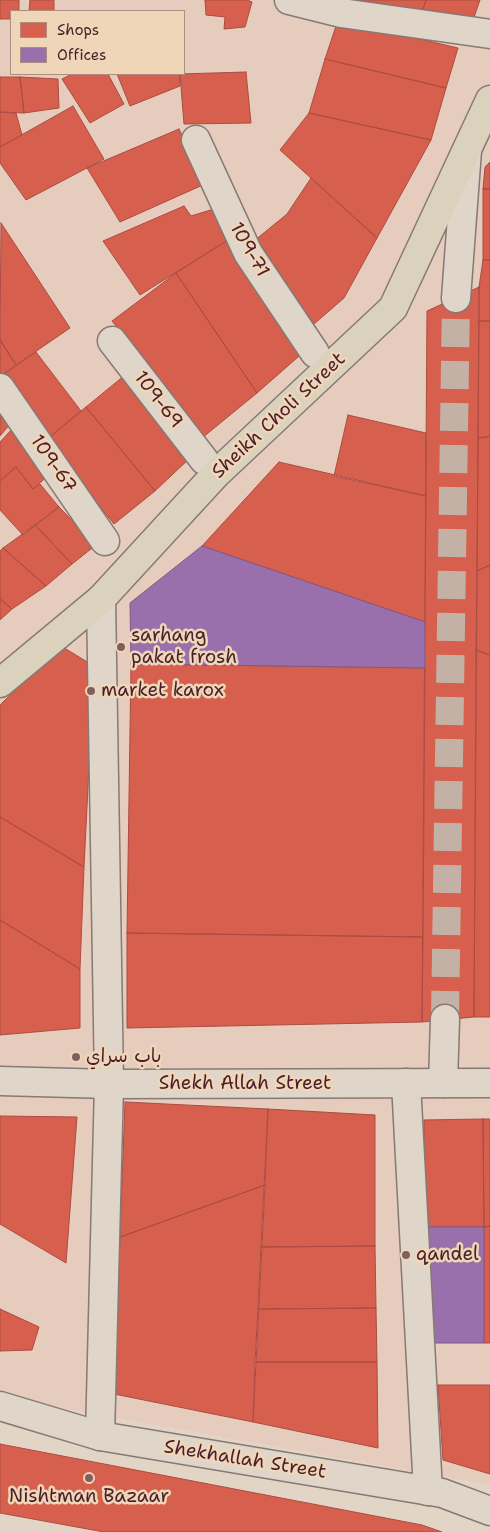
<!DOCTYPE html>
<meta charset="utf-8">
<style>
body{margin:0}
#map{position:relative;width:490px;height:1532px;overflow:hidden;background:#e3d5c5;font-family:"Shantell Sans",sans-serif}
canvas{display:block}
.legend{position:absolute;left:10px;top:10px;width:175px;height:65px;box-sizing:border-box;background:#f0d6b8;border:1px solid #ae8d80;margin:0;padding:6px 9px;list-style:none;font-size:15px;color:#4a1f2b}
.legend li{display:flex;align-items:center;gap:10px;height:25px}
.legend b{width:25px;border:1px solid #ae8d80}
</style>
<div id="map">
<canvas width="490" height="1532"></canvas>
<ul class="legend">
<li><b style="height:14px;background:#d6604d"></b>Shops</li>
<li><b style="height:14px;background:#9970ab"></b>Offices</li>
</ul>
</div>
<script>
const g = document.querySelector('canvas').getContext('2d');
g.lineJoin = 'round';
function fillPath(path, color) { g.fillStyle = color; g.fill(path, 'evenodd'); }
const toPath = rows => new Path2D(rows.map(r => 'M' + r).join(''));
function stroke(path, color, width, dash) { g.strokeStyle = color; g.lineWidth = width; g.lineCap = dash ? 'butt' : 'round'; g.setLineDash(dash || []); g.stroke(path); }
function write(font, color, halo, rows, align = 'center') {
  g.font = font + ' "Shantell Sans","Playpen Sans Arabic",sans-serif'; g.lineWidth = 5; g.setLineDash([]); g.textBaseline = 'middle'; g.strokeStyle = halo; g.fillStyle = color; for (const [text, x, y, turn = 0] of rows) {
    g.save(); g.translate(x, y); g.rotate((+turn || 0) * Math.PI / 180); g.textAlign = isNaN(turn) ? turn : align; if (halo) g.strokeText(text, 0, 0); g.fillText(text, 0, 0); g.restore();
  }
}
fillPath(toPath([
 [0,0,490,0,490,1485,0,1397],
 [11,11,184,11,184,74,11,74]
]), '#e6ccbd');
const shops = toPath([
 [0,0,19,0,19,11,11,11,11,19,0,19,0,0],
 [30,0,54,0,54,11,29,11,30,0],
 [205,0,247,0,252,2,245,27,224,29,225,17,206,15,205,0],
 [355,0,426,0,421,15,355,0],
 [426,0,480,0,472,23,421,15,426,0],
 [338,20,458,48,446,88,325,59,338,20],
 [325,59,446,88,431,140,309,113,325,59],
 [246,72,251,123,184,124,180,74,246,72],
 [72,74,108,74,124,104,90,123,62,79,72,74],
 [117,74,180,74,180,86,130,106,117,74],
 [0,77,20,77,24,113,0,112,0,77],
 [20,77,58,79,59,108,24,113,20,77],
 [73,106,104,159,26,200,0,163,0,147,73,106],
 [0,112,16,113,22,135,0,147,0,112],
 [309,113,431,140,377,238,280,150,309,113],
 [179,129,205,184,120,222,87,168,179,129],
 [490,162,490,189,483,189,485,167,490,162],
 [311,178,377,238,344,298,314,324,254,241,287,214,311,178],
 [483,189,490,189,490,260,483,260,483,189],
 [184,206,191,216,214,209,231,238,140,295,103,241,184,206],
 [1,223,70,328,16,365,0,340,1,223],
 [231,238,306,350,257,393,176,273,231,238],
 [483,260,490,260,490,321,479,321,479,287,483,260],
 [176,273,257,393,202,438,112,321,176,273],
 [479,287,474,1017,422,1022,427,311,479,287],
 [479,321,490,321,490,437,478,438,479,321],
 [0,340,16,365,1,376,0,375,0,340],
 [36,352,81,411,45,441,1,376,36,352],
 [125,375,191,457,155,491,86,407,125,375],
 [0,404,16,417,0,436,0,404],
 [86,407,155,491,114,524,45,441,86,407],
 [348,415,426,433,426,496,334,476,348,415],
 [14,427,50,474,33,489,16,467,0,481,0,442,14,427],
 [490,436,490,565,477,571,478,438,490,436],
 [279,462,426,496,425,622,202,546,279,462],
 [16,467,33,489,40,484,59,507,23,535,0,510,0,481,16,467],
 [59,507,96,545,72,564,35,525,59,507],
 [35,525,72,564,46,586,3,548,35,525],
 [3,548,46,586,12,609,0,599,0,551,3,548],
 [490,565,490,655,476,650,477,571,490,565],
 [0,599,12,609,0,620,0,599],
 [61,646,94,666,84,867,0,817,0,705,61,646],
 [476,650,490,655,490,1017,474,1017,476,650],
 [131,664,425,668,423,937,127,933,131,664],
 [0,817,84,867,80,969,0,920,0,817],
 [0,920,80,969,80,1028,0,1035,0,920],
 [127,933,423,937,422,1022,127,1028,127,933],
 [125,1102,268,1109,265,1185,120,1237,125,1102],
 [268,1109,375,1115,375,1246,261,1247,268,1109],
 [0,1116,77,1117,66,1263,0,1224,0,1116],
 [483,1119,484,1227,425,1227,424,1120,483,1119],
 [483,1119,490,1119,490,1226,484,1227,483,1119],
 [265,1185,253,1422,114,1394,120,1237,265,1185],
 [490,1226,490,1343,484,1343,484,1227,490,1226],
 [375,1246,376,1308,258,1309,261,1247,375,1246],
 [376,1308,377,1362,255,1362,258,1309,376,1308],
 [0,1309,39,1327,32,1350,0,1351,0,1309],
 [255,1362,377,1362,378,1448,253,1422,255,1362],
 [438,1385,490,1385,490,1474,443,1460,438,1385],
 [0,1444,422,1525,442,1532,104,1532,0,1513,0,1444]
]);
fillPath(shops, '#d6604d');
stroke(shops, '#ac4c43', 1);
const offices = toPath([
 [202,546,425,622,425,668,131,664,130,603,202,546],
 [425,1227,484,1227,484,1343,426,1343,425,1227]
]);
fillPath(offices, '#9970ab');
stroke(offices, '#815885', 1);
stroke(toPath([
 [445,1019,456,298]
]), '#c4b1a6', 28, [28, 14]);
const minor = toPath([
 [289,0,341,13,490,34],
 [196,140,248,253,315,353],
 [456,298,467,150],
 [112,341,204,460],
 [0,388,105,541],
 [406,1083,428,1491],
 [443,1083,445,1019],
 [100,1436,109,1084,101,599]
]);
const tertiary = toPath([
 [0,1406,100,1436,442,1493,490,1511]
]);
const secondary = toPath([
 [0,1081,109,1084,490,1083]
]);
const primary = toPath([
 [0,683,101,599,216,474,393,308,490,100]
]);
stroke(minor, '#877974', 31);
stroke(tertiary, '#877974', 31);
stroke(secondary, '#877974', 31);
stroke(primary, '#877974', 31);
stroke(minor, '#dfd5c9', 28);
stroke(tertiary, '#dfd5c9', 28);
stroke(secondary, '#dfd5c9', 28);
stroke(primary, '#dbd2be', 28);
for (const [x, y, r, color] of [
 [121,647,5,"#805f61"],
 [91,691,5,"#805f61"],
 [76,1057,5,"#805f61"],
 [406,1255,5,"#805f61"],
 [89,1478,5,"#805f61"]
]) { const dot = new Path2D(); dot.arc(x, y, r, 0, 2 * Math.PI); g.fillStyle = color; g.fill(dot); stroke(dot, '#f0d6b8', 2); }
write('19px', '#4a1f2b', '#f0d6b8', [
 ["109-71",249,250,60],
 ["109-69",158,400,52],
 ["Sheikh Choli Street",279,416,-43],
 ["109-67",53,464,55],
 ["Shekh Allah Street",245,1084],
 ["Shekhallah Street",245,1460,9]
]);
write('19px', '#4a1f2b', '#f0d6b8', [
 ["sarhang",131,636],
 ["pakat frosh",131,658],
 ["market karox",101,691],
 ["باب سراي",86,1057],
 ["qandel",416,1255],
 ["Nishtman Bazaar",89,1497,"center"]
], 'left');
</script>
